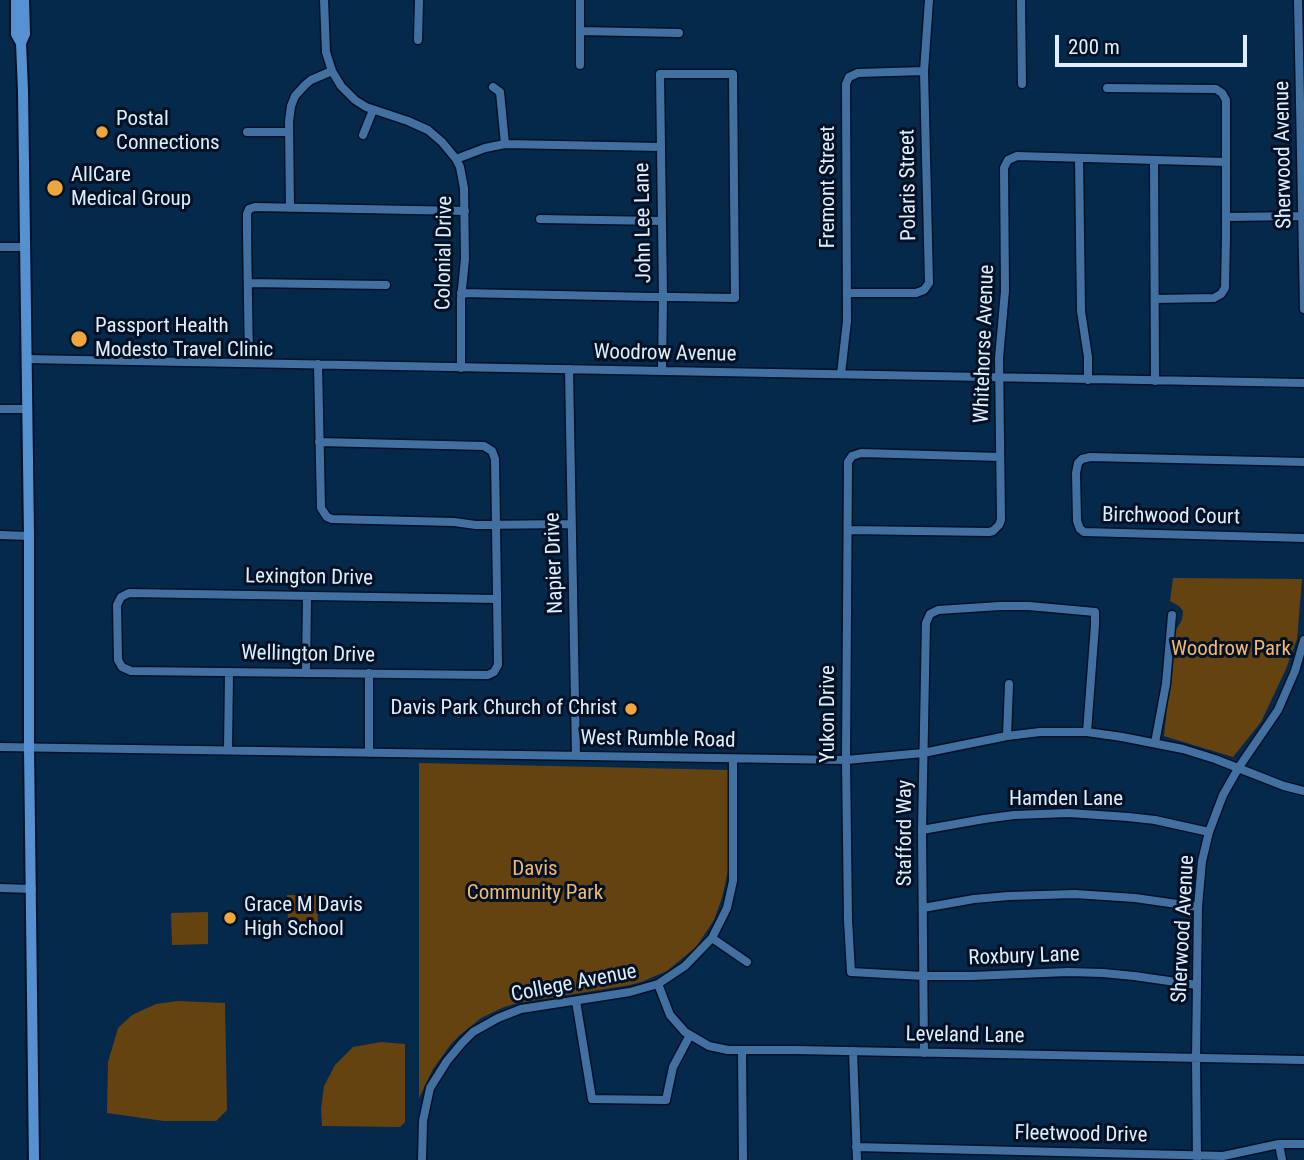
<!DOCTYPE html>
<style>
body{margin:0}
#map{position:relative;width:1304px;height:1160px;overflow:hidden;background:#05294a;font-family:"Roboto Condensed",sans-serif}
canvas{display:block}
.scale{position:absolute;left:1055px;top:35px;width:192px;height:32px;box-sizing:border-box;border:4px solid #dfeefe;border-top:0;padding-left:9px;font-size:21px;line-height:24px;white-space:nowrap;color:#dfeefe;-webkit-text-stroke:5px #021124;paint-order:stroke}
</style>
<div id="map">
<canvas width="1304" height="1160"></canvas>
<div class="scale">200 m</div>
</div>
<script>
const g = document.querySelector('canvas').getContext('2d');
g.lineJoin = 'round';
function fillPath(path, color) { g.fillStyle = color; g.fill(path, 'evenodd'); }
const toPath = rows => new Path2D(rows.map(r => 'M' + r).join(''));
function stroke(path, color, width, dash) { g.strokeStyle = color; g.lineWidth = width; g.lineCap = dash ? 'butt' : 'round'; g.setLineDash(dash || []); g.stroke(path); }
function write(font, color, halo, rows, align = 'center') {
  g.font = font + ' "Roboto Condensed",sans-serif'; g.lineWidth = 6; g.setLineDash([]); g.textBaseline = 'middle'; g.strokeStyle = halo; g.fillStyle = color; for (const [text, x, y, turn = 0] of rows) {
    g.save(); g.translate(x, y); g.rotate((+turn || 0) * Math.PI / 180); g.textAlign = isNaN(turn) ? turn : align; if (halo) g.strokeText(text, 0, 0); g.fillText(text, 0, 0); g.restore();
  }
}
fillPath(toPath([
 [1173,578,1302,579,1297,639,1286,669,1261,722,1233,757,1164,736,1175,631,1182,620,1183,611,1179,606,1170,601],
 [419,763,729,770,728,871,722,898,714,920,696,947,667,971,641,982,630,985,518,1003,504,1007,481,1018,460,1035,451,1044,433,1069,419,1098],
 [317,895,318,926,288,926,287,895],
 [208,912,208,944,172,945,171,913],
 [178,1001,225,1003,227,1110,216,1121,164,1121,107,1113,108,1062,118,1028,132,1015,156,1004],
 [381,1042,405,1044,405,1122,400,1127,322,1126,321,1109,324,1086,335,1065,353,1047]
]), '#654311');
const minor = toPath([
 [324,0,326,52,332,71,341,86,355,100,366,107,408,121,428,130,442,142,456,159,460,167,464,188,465,259,461,299,461,368],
 [1021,0,1022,84],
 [1298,0,1304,309],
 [580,31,679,33],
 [418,40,419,0],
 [580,65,580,0],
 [493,87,500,92,505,144],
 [1107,88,1216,89,1222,93,1226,100,1226,236,1225,288,1221,294,1214,298,1155,299],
 [247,132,289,132],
 [363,135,373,110],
 [1079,158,1081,311,1088,357,1088,380],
 [456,159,485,148,505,144,661,147],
 [1154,160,1155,381],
 [290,208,289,122,291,106,295,96,305,85,311,80,332,71],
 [1226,217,1303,216],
 [540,219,662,221],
 [0,247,25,247],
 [248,283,386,285],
 [461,293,653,297,673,297,735,298,733,74,660,74,663,297,662,371],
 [847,293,916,293,924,290,929,283,924,71,929,0],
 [26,359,1304,383],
 [249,363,247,233,247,214,249,209,255,207,465,211],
 [318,364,321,508,327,517,332,519,454,522,476,525,571,524],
 [569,369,576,756],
 [841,374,847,321,846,84,849,77,858,73,924,71],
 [0,409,27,409],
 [319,442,484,446,492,451,495,459,496,525,498,665,494,672,488,675,131,671,122,667,118,660,117,605,121,597,129,593,497,599],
 [1000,457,861,453,852,456,848,462,846,760,848,920,851,972,923,976,972,976,1068,972,1103,973,1134,976,1197,985],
 [1304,462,1090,457,1082,459,1078,463,1076,473,1077,521,1080,529,1084,532,1304,538],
 [848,530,989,532,993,531,999,525,1001,520,999,358,1005,291,1004,168,1008,160,1017,156,1226,162],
 [0,535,29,536],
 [306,673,307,596],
 [1007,736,1009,684],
 [1155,743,1166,684,1172,615],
 [0,747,846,760,923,753,1007,736,1040,732,1087,732,1122,737,1183,749,1215,759,1284,786,1304,791],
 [228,750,229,672],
 [369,753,369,673],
 [922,830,984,819,1014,815,1069,813,1128,817,1155,820,1209,832],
 [0,888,32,889],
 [923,908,974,899,1009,896,1075,894,1135,898,1198,907],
 [712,938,747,962],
 [658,984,670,1015,685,1032,709,1046,728,1050,795,1050,1304,1060],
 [576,1001,592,1099,666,1100,673,1067,690,1035],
 [742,1050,743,1160],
 [853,1051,857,1160],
 [924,1053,922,830,926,623,930,614,938,610,1000,606,1029,606,1095,612,1095,625,1087,732],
 [1279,1144,1282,1160],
 [856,1147,1223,1156,1279,1144,1304,1144],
 [422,1160,423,1121,430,1088,447,1061,462,1043,473,1032,498,1018,521,1009,630,992,658,984,685,966,712,938,727,908,733,881,733,759],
 [1197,1160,1196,1058,1198,907,1202,861,1209,832,1223,795,1239,767,1278,710,1295,671,1304,640]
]);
const major = toPath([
 [16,0,16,34,21,43],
 [24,0,25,34,21,43,23,91,29,536,29,748,34,1160]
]);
stroke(minor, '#001128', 11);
stroke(major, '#001128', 14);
stroke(minor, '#4270a0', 8);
stroke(major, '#5692d1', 10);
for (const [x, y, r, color] of [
 [102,132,7,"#f0a63f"],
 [55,188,9,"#f0a63f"],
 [79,339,9,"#f0a63f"],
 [631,709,7,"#f0a63f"],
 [230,918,7,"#f0a63f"]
]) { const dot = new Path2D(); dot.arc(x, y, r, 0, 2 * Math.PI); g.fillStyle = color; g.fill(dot); stroke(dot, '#021124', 2.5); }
write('21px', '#dfeefe', '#021124', [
 ["Postal",116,120],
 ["Connections",116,144],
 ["AllCare",71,176],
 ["Medical Group",71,200],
 ["Passport Health",95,327],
 ["Modesto Travel Clinic",95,351],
 ["Davis Park Church of Christ",617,709,"right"],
 ["Grace M Davis",244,906],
 ["High School",244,930]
], 'left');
write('21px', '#dfeefe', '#021124', [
 ["Sherwood Avenue",1284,155,-91],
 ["Polaris Street",909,185,-91],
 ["Fremont Street",829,187,-90],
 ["John Lee Lane",644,223,-91],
 ["Colonial Drive",445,253,-89],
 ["Whitehorse Avenue",985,344,-88],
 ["Woodrow Avenue",665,354,1],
 ["Birchwood Court",1171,517,1],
 ["Napier Drive",555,563,-92],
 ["Lexington Drive",309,578,1],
 ["Wellington Drive",308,655,1],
 ["Yukon Drive",829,714,-90],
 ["West Rumble Road",658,740,1],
 ["Hamden Lane",1066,800],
 ["Stafford Way",906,833,-90],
 ["Sherwood Avenue",1184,929,-87],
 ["Roxbury Lane",1024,957,-2],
 ["College Avenue",574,984,-11],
 ["Leveland Lane",965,1036,1],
 ["Fleetwood Drive",1081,1135,1]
]);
write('21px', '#f4b86d', '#021124', [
 ["Woodrow Park",1231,650],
 ["Davis",535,870],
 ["Community Park",535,894]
]);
</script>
